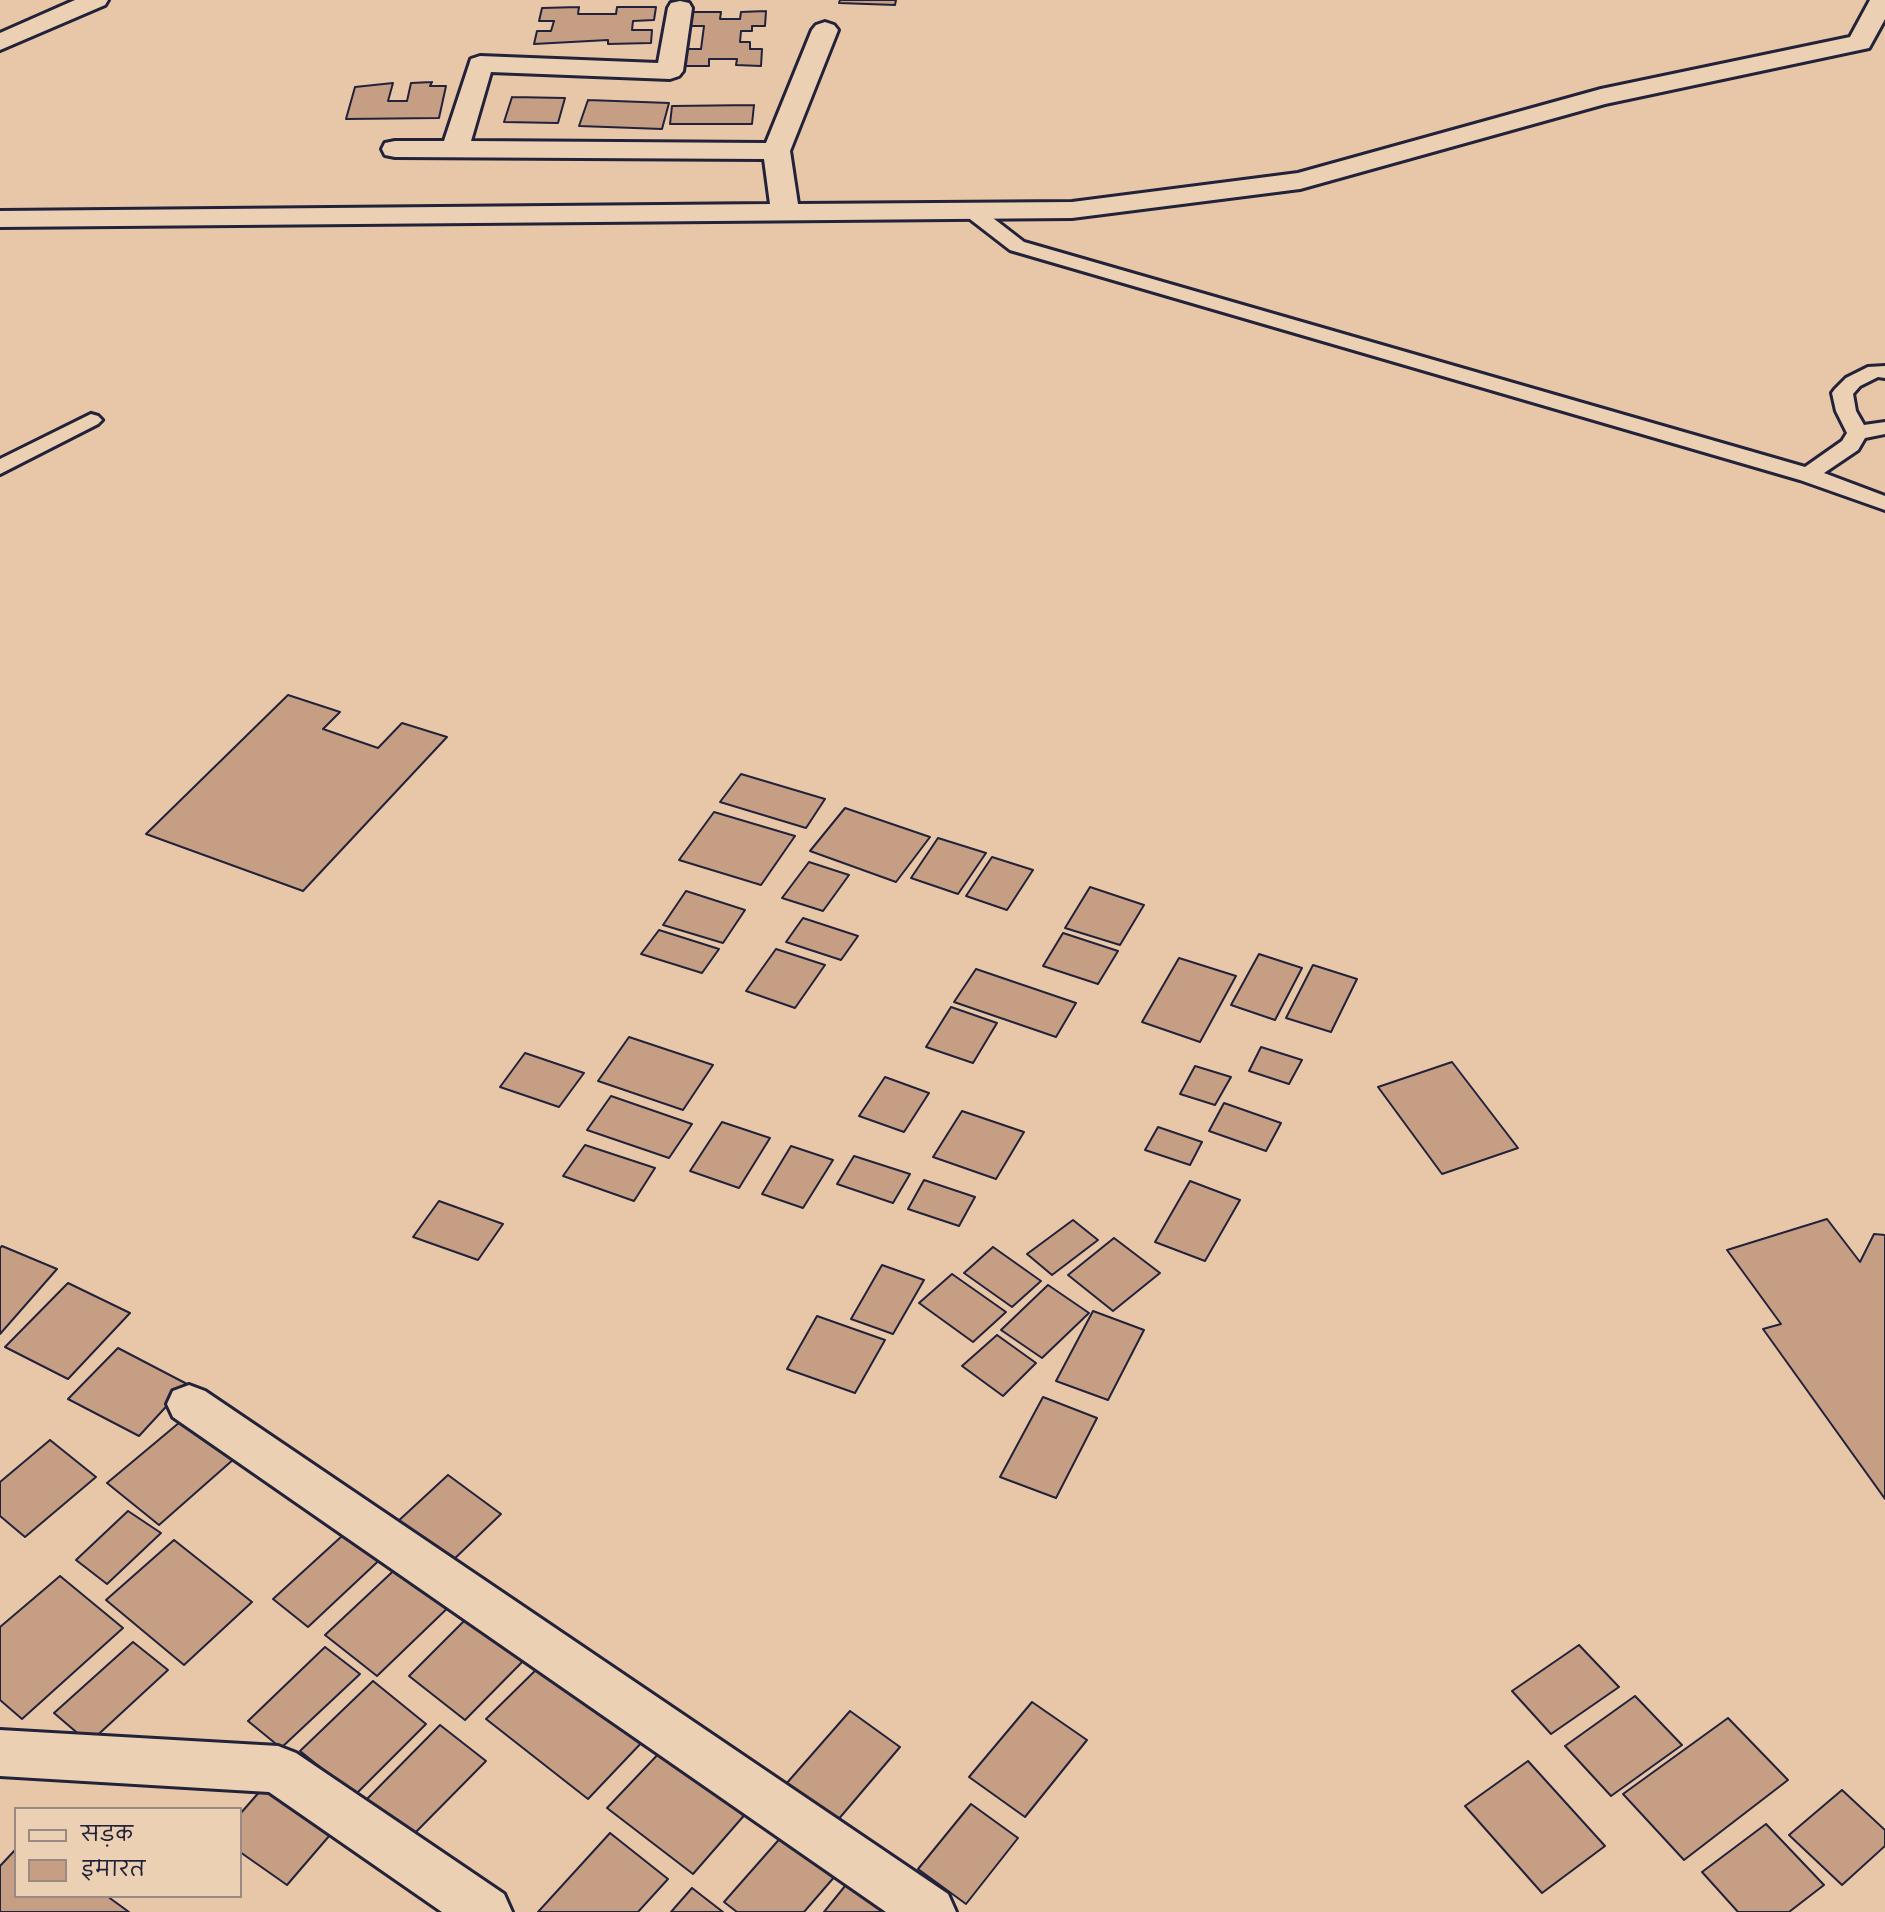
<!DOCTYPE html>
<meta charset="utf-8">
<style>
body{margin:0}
#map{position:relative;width:1885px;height:1912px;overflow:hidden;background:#e8c7a8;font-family:Caveat,"Playpen Sans Deva",sans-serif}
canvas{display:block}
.legend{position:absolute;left:14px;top:1807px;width:228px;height:91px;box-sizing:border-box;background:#ecd0b3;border:2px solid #9b8a83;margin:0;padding:9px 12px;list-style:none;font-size:21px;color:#22223b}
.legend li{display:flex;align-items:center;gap:14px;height:35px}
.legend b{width:35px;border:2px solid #9b8a83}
</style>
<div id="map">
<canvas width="1885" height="1912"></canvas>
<ul class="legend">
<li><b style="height:9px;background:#ecd0b3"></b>सड़क</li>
<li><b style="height:19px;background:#c59e84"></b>इमारत</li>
</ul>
</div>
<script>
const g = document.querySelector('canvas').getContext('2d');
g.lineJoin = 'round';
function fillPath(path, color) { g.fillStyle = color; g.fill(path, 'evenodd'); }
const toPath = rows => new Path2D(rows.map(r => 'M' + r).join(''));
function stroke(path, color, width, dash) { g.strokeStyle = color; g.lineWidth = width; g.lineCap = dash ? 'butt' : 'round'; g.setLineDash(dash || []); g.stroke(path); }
const building = toPath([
 [840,0,896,0,895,5,839,3,840,0],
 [579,7,578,14,616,14,617,7,656,7,654,20,633,21,632,30,652,30,651,43,608,44,608,40,534,44,537,31,551,31,554,21,539,21,542,8,579,7],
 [766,11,765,26,752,26,752,31,741,31,740,42,750,42,750,49,762,49,761,66,736,65,737,59,709,59,709,66,682,66,684,49,701,49,704,26,688,26,690,12,721,12,720,19,740,19,741,12,766,11],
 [432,82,430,86,446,86,439,118,346,119,355,87,393,83,388,101,407,101,411,83,432,82],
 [512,97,565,98,558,123,504,122,512,97],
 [588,100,669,103,662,129,579,126,588,100],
 [754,105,752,124,670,124,672,106,754,105],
 [288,695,340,712,323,729,378,748,402,723,447,737,303,891,146,834,288,695],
 [741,774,825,799,806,828,720,802,741,774],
 [845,808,930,837,896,882,810,851,845,808],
 [714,812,795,836,761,885,679,860,714,812],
 [938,838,986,853,958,894,911,878,938,838],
 [992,857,1033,870,1007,910,966,896,992,857],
 [809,862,849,875,823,911,782,898,809,862],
 [1090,887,1144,905,1120,945,1065,928,1090,887],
 [686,891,745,910,723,943,663,925,686,891],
 [803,918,858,936,841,960,786,942,803,918],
 [659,930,719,949,702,973,641,954,659,930],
 [1063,933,1118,951,1098,984,1043,966,1063,933],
 [776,949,825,965,795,1008,746,991,776,949],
 [1259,954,1302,968,1275,1020,1231,1005,1259,954],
 [1179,958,1236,976,1200,1042,1142,1022,1179,958],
 [1313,965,1357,979,1331,1032,1286,1018,1313,965],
 [976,969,1076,1003,1056,1037,954,1002,976,969],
 [951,1007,997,1023,973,1063,926,1047,951,1007],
 [629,1037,713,1065,683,1110,598,1081,629,1037],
 [1261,1047,1302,1060,1289,1084,1249,1071,1261,1047],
 [525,1053,584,1073,559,1107,500,1087,525,1053],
 [1452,1062,1518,1148,1442,1174,1378,1087,1452,1062],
 [1195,1066,1231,1077,1215,1105,1180,1094,1195,1066],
 [885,1077,929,1093,904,1132,859,1116,885,1077],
 [611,1096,692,1124,669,1158,587,1130,611,1096],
 [1224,1103,1281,1123,1266,1151,1209,1131,1224,1103],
 [962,1111,1024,1132,996,1179,933,1157,962,1111],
 [722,1122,770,1138,739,1188,690,1171,722,1122],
 [1158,1127,1202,1142,1190,1165,1145,1150,1158,1127],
 [585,1145,655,1168,634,1201,563,1176,585,1145],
 [791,1146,833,1160,803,1208,762,1194,791,1146],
 [854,1156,910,1174,893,1203,837,1184,854,1156],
 [924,1180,975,1197,959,1226,908,1209,924,1180],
 [1190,1181,1240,1200,1205,1261,1155,1242,1190,1181],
 [439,1201,503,1224,478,1260,413,1237,439,1201],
 [1827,1219,1860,1262,1874,1234,1885,1235,1885,1499,1763,1329,1781,1324,1727,1250,1827,1219],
 [1073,1220,1098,1240,1052,1275,1027,1254,1073,1220],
 [1114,1238,1160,1273,1113,1311,1068,1275,1114,1238],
 [2,1246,57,1269,0,1334,0,1248,2,1246],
 [993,1247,1041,1281,1012,1307,964,1273,993,1247],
 [882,1265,924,1280,893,1334,851,1319,882,1265],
 [952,1274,1006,1312,973,1342,919,1303,952,1274],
 [68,1283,130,1313,68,1379,5,1347,68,1283],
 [1048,1285,1089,1313,1042,1358,1001,1330,1048,1285],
 [1093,1311,1144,1330,1108,1400,1056,1381,1093,1311],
 [817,1316,885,1340,855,1393,787,1369,817,1316],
 [997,1335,1036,1363,1003,1396,962,1366,997,1335],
 [118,1348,187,1384,139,1436,68,1399,118,1348],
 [1043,1397,1097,1418,1056,1498,1000,1477,1043,1397],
 [192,1412,243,1451,159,1525,107,1483,192,1412],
 [50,1440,96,1477,25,1537,0,1516,0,1482,50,1440],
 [448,1475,501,1514,449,1564,395,1524,448,1475],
 [128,1511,161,1533,107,1584,76,1560,128,1511],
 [353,1526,388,1552,308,1627,273,1599,353,1526],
 [174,1540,252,1602,184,1665,106,1600,174,1540],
 [404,1561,456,1600,377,1676,325,1635,404,1561],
 [60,1576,123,1628,22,1719,0,1700,0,1627,60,1576],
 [475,1610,531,1653,465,1720,409,1676,475,1610],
 [133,1642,168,1670,89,1743,54,1713,133,1642],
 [1579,1645,1619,1687,1551,1734,1512,1691,1579,1645],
 [325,1647,360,1674,281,1748,248,1721,325,1647],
 [544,1662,645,1739,588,1799,486,1719,544,1662],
 [373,1681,426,1724,355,1795,300,1751,373,1681],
 [1635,1696,1682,1745,1611,1796,1565,1746,1635,1696],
 [1032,1702,1087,1740,1025,1817,969,1777,1032,1702],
 [850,1711,900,1747,837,1821,786,1784,850,1711],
 [1728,1718,1788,1780,1684,1860,1623,1794,1728,1718],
 [440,1725,486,1761,411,1837,366,1800,440,1725],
 [664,1748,748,1811,693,1874,607,1808,664,1748],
 [1528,1761,1605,1846,1542,1893,1465,1806,1528,1761],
 [268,1782,336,1828,287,1885,240,1852,240,1814,268,1782],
 [1842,1790,1885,1830,1885,1846,1842,1885,1789,1835,1842,1790],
 [971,1804,1018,1838,966,1904,918,1869,971,1804],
 [1766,1824,1824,1885,1789,1912,1738,1912,1702,1872,1766,1824],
 [610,1833,668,1879,638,1912,538,1912,610,1833],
 [783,1835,836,1875,804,1912,737,1912,724,1902,783,1835],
 [16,1849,16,1896,107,1896,129,1912,0,1912,0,1866,16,1849],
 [858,1870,905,1912,824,1912,858,1870],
 [692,1888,723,1912,671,1912,692,1888]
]);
fillPath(building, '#c59e84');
stroke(building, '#22223b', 2);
const service = toPath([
 [973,206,980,208,1024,242,1805,467,1842,441,1847,433,1836,411,1832,393,1835,389,1846,378,1868,367,1885,366,1885,378,1878,377,1860,386,1853,394,1856,411,1864,425,1885,422,1885,434,1865,438,1858,450,1824,473,1885,496,1885,510,1800,480,1010,250,966,216,963,212,973,206],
 [91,414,98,416,102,420,98,424,0,474,0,459,91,414]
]);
const minor = toPath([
 [75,0,108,0,105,5,0,50,0,33,75,0],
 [1870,0,1885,0,1885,19,1869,48,1605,104,1300,189,1072,218,0,227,0,211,770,204,764,159,395,157,385,155,382,149,385,143,395,141,444,141,471,59,480,56,658,63,668,8,671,3,680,1,689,3,692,8,683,71,679,76,670,79,491,72,471,141,766,143,812,30,816,25,825,22,834,25,838,30,790,151,798,204,1072,202,1298,173,1601,89,1850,37,1870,0],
 [189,1385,205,1391,948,1894,956,1912,886,1912,173,1417,167,1404,173,1391,189,1385],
 [0,1730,278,1746,296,1753,504,1894,512,1912,442,1912,269,1792,0,1776,0,1730]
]);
stroke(service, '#22223b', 6);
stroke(minor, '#22223b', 6);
fillPath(service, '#ecd0b3');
fillPath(minor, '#ecd0b3');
</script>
